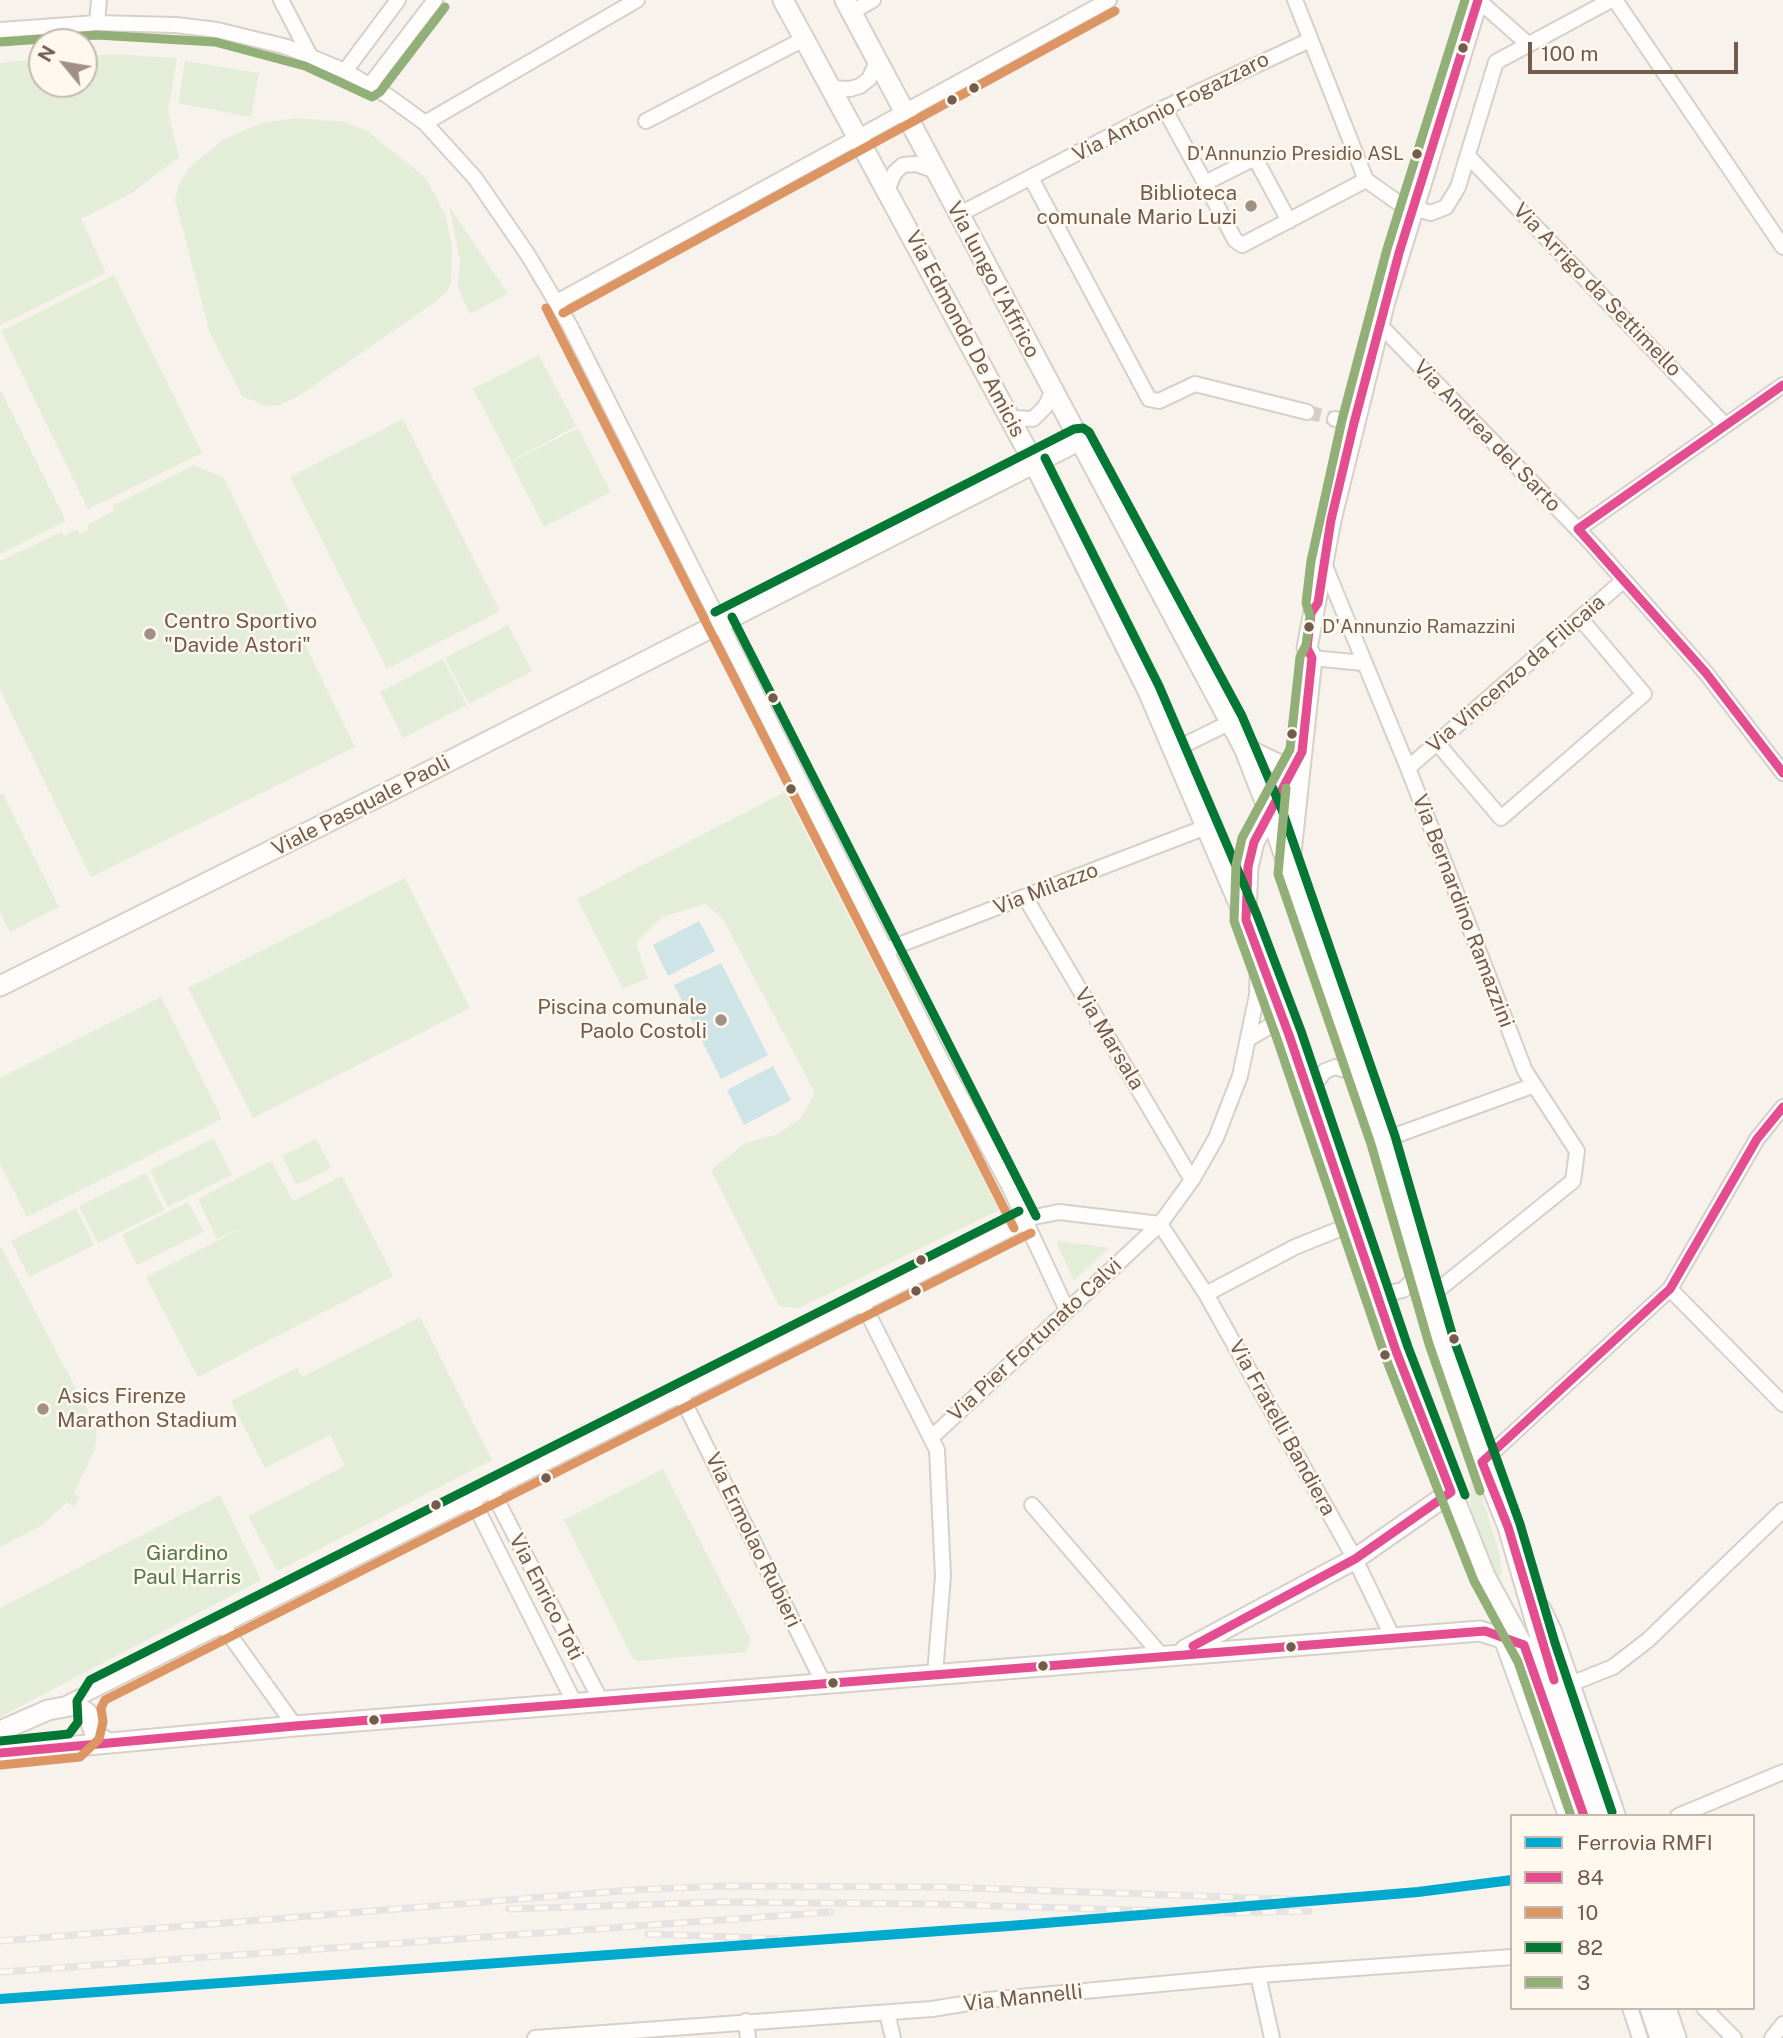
<!DOCTYPE html>
<style>
body{margin:0}
#map{position:relative;width:1783px;height:2038px;overflow:hidden;background:#f7f3ec;font-family:"Public Sans",sans-serif}
canvas{display:block}
.legend{position:absolute;left:1510px;top:1814px;width:245px;height:196px;box-sizing:border-box;background:#fef8ee;border:2px solid #c6baae;margin:0;padding:9px 12px;list-style:none;font-size:21px;color:#735c4e}
.legend li{display:flex;align-items:center;gap:14px;height:35px}
.legend b{width:35px;border:2px solid #c6baae}
.north{position:absolute;left:28px;top:28px;width:70px;height:70px;box-sizing:border-box;background:#fef8ee;border:2px solid #c6baae;border-radius:50%;rotate:300deg;font-size:19px;font-weight:700;line-height:28px;text-align:center;color:#735c4e}
.north::after{content:'';display:block;margin:auto;width:24px;height:32px;background:#a19185;clip-path:polygon(50% 0,100% 100%,50% 72%,0 100%)}
.scale{position:absolute;left:1528px;top:42px;width:210px;height:32px;box-sizing:border-box;border:4px solid #735c4e;border-top:0;padding-left:9px;font-size:21px;line-height:24px;white-space:nowrap;color:#735c4e;-webkit-text-stroke:5px #fef8ee;paint-order:stroke}
</style>
<div id="map">
<canvas width="1783" height="2038"></canvas>
<ul class="legend">
<li><b style="height:9px;background:#00a9ce"></b>Ferrovia RMFI</li>
<li><b style="height:9px;background:#e44e90"></b>84</li>
<li><b style="height:9px;background:#dd9564"></b>10</li>
<li><b style="height:9px;background:#057734"></b>82</li>
<li><b style="height:9px;background:#91af77"></b>3</li>
</ul>
<div class="north">N</div>
<div class="scale">100 m</div>
</div>
<script>
const g = document.querySelector('canvas').getContext('2d');
g.lineJoin = 'round';
function fillPath(path, color) { g.fillStyle = color; g.fill(path, 'evenodd'); }
const toPath = rows => new Path2D(rows.map(r => 'M' + r).join(''));
function stroke(path, color, width, dash) { g.strokeStyle = color; g.lineWidth = width; g.lineCap = dash ? 'butt' : 'round'; g.setLineDash(dash || []); g.stroke(path); }
function write(font, color, halo, rows, align = 'center') {
  g.font = font + ' "Public Sans",sans-serif'; g.lineWidth = 5; g.setLineDash([]); g.textBaseline = 'middle'; g.strokeStyle = halo; g.fillStyle = color; for (const [text, x, y, turn = 0] of rows) {
    g.save(); g.translate(x, y); g.rotate((+turn || 0) * Math.PI / 180); g.textAlign = isNaN(turn) ? turn : align; if (halo) g.strokeText(text, 0, 0); g.fillText(text, 0, 0); g.restore();
  }
}
fillPath(toPath([
 [111,54,177,58,168,111,179,157,132,193,81,219,106,273,0,325,0,63,42,59,42,84,84,84,84,56],
 [185,61,259,73,251,117,178,103],
 [297,118,345,122,367,131,426,178,446,216,452,248,451,282,447,292,434,303,297,397,279,405,266,406,242,396,210,333,175,200,179,184,190,167,224,139,262,123],
 [449,206,508,294,470,314,458,288,460,261],
 [114,275,202,453,88,509,1,331],
 [539,355,576,426,511,461,473,389],
 [0,389,66,521,0,554],
 [403,419,500,611,387,669,290,477],
 [578,428,611,492,544,527,511,462],
 [194,465,224,478,355,747,91,877,0,690,0,561,62,532,64,536,77,529,80,535,89,530,87,525,114,511,112,506],
 [508,625,532,671,469,704,445,658],
 [443,659,467,705,403,738,380,692],
 [785,792,999,1210,799,1308,779,1306,711,1170,745,1143,778,1134,802,1117,815,1093,723,919,706,904,662,917,636,943,648,979,623,988,577,899],
 [3,794,59,907,10,932,0,912,0,795],
 [405,878,470,1008,253,1118,188,988],
 [161,997,222,1119,27,1217,0,1164,0,1078],
 [214,1138,232,1175,168,1207,150,1170],
 [316,1139,331,1168,296,1185,282,1156],
 [271,1161,293,1201,342,1176,393,1276,198,1377,146,1277,256,1221,217,1239,198,1199],
 [146,1173,164,1210,98,1243,79,1206],
 [188,1202,204,1232,137,1265,122,1235],
 [76,1208,94,1245,29,1277,11,1241],
 [1059,1241,1109,1248,1074,1281,1057,1244],
 [0,1245,97,1428,95,1449,74,1493,80,1498,73,1507,67,1502,41,1526,0,1547],
 [420,1317,492,1460,277,1571,248,1516,345,1466,330,1435,265,1468,231,1401,297,1368,302,1377],
 [663,1469,751,1640,746,1652,637,1661,632,1657,564,1520],
 [1475,1475,1498,1548,1502,1572,1498,1579,1481,1549,1471,1514,1470,1482],
 [220,1495,261,1580,0,1717,0,1608]
]), '#e4edd8');
fillPath(toPath([
 [699,921,715,951,668,976,653,945],
 [721,963,768,1055,721,1079,674,985],
 [773,1066,791,1100,744,1125,727,1090]
]), '#cfe4e6');
stroke(toPath([
 [1307,412,1335,419]
]), '#d6cdc4', 14, [14, 7]);
const street = toPath([
 [281,0,309,54],
 [1295,0,1366,180,1400,204,1431,213,1446,207,1458,187,1496,62,1611,0],
 [1478,0,1528,44],
 [1615,0,1783,247],
 [852,12,873,0],
 [97,23,99,0],
 [0,30,97,23,176,25,217,30,287,47,345,71,388,96,425,123,475,178,528,255,569,324,944,1066,1009,1186,1066,1308],
 [345,71,398,0],
 [370,85,435,0],
 [831,88,850,89,860,86,869,79,877,62],
 [1164,108,1205,183,1255,158,1289,221],
 [646,121,804,39],
 [425,123,637,0],
 [1468,156,1725,425],
 [1031,178,1149,399,1159,401,1195,384,1307,412],
 [1205,183,1235,240,1242,245,1366,180],
 [887,190,895,172,903,165,916,164,933,170],
 [958,215,1164,108,1310,40],
 [557,302,1109,0],
 [1379,324,1591,543,1706,673,1783,773],
 [1011,418,1033,419,1045,407,1053,391],
 [1335,419,1354,423],
 [1578,529,1783,385],
 [1324,564,1408,768,1525,1071,1577,1151,1573,1181,1428,1298],
 [1312,658,1363,663],
 [1437,743,1501,818,1644,694,1580,618],
 [1174,750,1231,722],
 [1408,768,1624,580],
 [1025,897,1192,1180],
 [886,950,1206,827],
 [1250,1038,1282,1019],
 [1311,1099,1316,1082,1325,1071,1335,1067,1360,1074],
 [1383,1140,1532,1086],
 [1160,1224,1206,1294,1355,1559,1393,1638],
 [1373,1286,1385,1294,1403,1290,1413,1280,1420,1266],
 [1670,1289,1783,1404],
 [1206,1294,1295,1247,1352,1224],
 [863,1304,937,1450,943,1576,935,1674],
 [681,1396,824,1684],
 [932,1437,1160,1224,1192,1180,1216,1138,1240,1076,1257,995,1258,962],
 [1482,1462,1670,1289,1757,1139,1783,1107],
 [492,1491,601,1701],
 [473,1501,575,1704],
 [1032,1505,1161,1655],
 [1529,1595,1543,1608,1554,1631,1618,1816],
 [224,1627,295,1726],
 [1500,1635,1566,1816],
 [1573,1683,1613,1667,1648,1640,1783,1510],
 [64,1705,1034,1217,1059,1212,1160,1224],
 [1678,1816,1783,1772],
 [1258,1975,1272,2038],
 [1630,2008,1640,2038],
 [1704,2008,1734,2038],
 [887,2013,893,2038],
 [746,2021,748,2038],
 [535,2038,932,2009,987,2000,1258,1975,1512,1957],
 [1772,2038,1783,2024]
]);
const secondary = toPath([
 [783,0,1034,463,1148,691,1246,920,1289,1035,1396,1351,1485,1576,1529,1657,1584,1816],
 [845,0,1244,748,1270,814,1383,1140,1441,1341,1482,1462,1508,1527,1543,1647,1600,1816],
 [1244,748,1280,765,1290,763,1302,752],
 [1290,862,1312,658,1307,648,1331,520,1385,301,1478,0],
 [1246,913,1248,867,1254,842,1297,766],
 [0,986,414,779,1080,440],
 [1185,1650,1355,1559,1451,1492],
 [0,1731,48,1710,75,1705,87,1713,96,1736,109,1743],
 [0,1753,295,1726,1480,1631,1524,1645],
 [1650,2008,1660,2038],
 [1666,2008,1676,2038]
]);
stroke(street, '#d6d0ca', 18);
stroke(secondary, '#d7d0ca', 23);
stroke(street, '#fefdfc', 14);
stroke(secondary, '#fefdfc', 19);
const rail = toPath([
 [509,1909,722,1902,934,1904,1233,1913,1309,1911],
 [648,1934,821,1940],
 [0,1941,632,1890,721,1886,942,1887,1313,1900],
 [0,1972,831,1912]
]);
stroke(rail, '#e5e3e4', 7);
stroke(rail, '#fef8ee', 4.5, [13]);
stroke(toPath([
 [1783,385,1578,529,1706,673,1783,773],
 [1451,1492,1396,1351,1289,1035,1246,920,1248,867,1254,842,1302,752,1312,658,1307,648,1311,613,1318,603,1331,520,1354,423,1399,253,1478,0],
 [1193,1646,1355,1559,1451,1492],
 [1554,1680,1508,1527,1482,1462,1670,1289,1757,1139,1783,1107],
 [0,1753,295,1726,1485,1631,1524,1645,1584,1816]
]), '#e44e90', 9);
stroke(toPath([
 [546,308,1014,1228],
 [563,313,1115,11],
 [1,1765,80,1757,99,1739,103,1722,101,1708,105,1700,1031,1233]
]), '#dd9564', 9);
stroke(toPath([
 [1045,458,1159,686,1257,915,1301,1031,1408,1347,1465,1495],
 [715,612,1074,429,1083,428,1089,432,1242,716,1282,810,1395,1136,1453,1337,1520,1524,1555,1643,1612,1812],
 [732,617,1036,1216],
 [0,1741,69,1734,78,1722,77,1701,90,1680,1019,1211]
]), '#057734', 9);
stroke(toPath([
 [1465,0,1387,249,1342,420,1311,561,1306,603,1310,616,1306,645,1300,657,1290,749,1242,838,1236,865,1234,921,1277,1039,1385,1356,1474,1581,1518,1662,1571,1816],
 [1,42,97,35,215,42,305,66,372,97,380,92,445,7],
 [1286,788,1278,874,1371,1144,1429,1344,1480,1491]
]), '#91af77', 9);
stroke(toPath([
 [0,1999,1009,1926,1418,1892,1512,1880]
]), '#00a9ce', 10);
for (const [x, y, r, color] of [
 [1463,48,6,"#735c4e"],
 [974,88,6,"#735c4e"],
 [952,100,6,"#735c4e"],
 [1417,154,6,"#735c4e"],
 [1251,206,7,"#a19185"],
 [1309,627,6,"#735c4e"],
 [150,634,7,"#a19185"],
 [773,698,6,"#735c4e"],
 [1292,734,6,"#735c4e"],
 [791,789,6,"#735c4e"],
 [721,1020,7,"#a19185"],
 [921,1260,6,"#735c4e"],
 [916,1291,6,"#735c4e"],
 [1454,1339,6,"#735c4e"],
 [1385,1355,6,"#735c4e"],
 [43,1409,7,"#a19185"],
 [546,1478,6,"#735c4e"],
 [436,1505,6,"#735c4e"],
 [1291,1647,6,"#735c4e"],
 [1043,1666,6,"#735c4e"],
 [833,1683,6,"#735c4e"],
 [374,1720,6,"#735c4e"]
]) { const dot = new Path2D(); dot.arc(x, y, r, 0, 2 * Math.PI); g.fillStyle = color; g.fill(dot); stroke(dot, '#fef8ee', 2.5); }
write('19px', '#735c4e', '#fef8ee', [
 ["D'Annunzio Presidio ASL",1404,154],
 ["D'Annunzio Ramazzini",1322,627,"left"]
], 'right');
write('21px', '#735c4e', '#fef8ee', [
 ["Via Antonio Fogazzaro",1171,107,-27],
 ["Via lungo l'Affrico",993,280,62],
 ["Via Arrigo da Settimello",1597,290,46],
 ["Via Edmondo De Amicis",965,334,62],
 ["Via Andrea del Sarto",1487,436,46],
 ["Via Vincenzo da Filicaia",1516,674,-41],
 ["Viale Pasquale Paoli",361,806,-27],
 ["Via Milazzo",1046,889,-21],
 ["Via Bernardino Ramazzini",1463,911,69],
 ["Via Marsala",1109,1039,59],
 ["Via Pier Fortunato Calvi",1035,1340,-43],
 ["Via Fratelli Bandiera",1282,1428,61],
 ["Via Ermolao Rubieri",753,1540,64],
 ["Via Enrico Toti",546,1597,63],
 ["Via Mannelli",1023,1998,-6]
]);
write('21px', '#735c4e', '#fef8ee', [
 ["Biblioteca",1237,194],
 ["comunale Mario Luzi",1237,218],
 ["Centro Sportivo",164,622,"left"],
 ["\"Davide Astori\"",164,646,"left"],
 ["Piscina comunale",707,1008],
 ["Paolo Costoli",707,1032],
 ["Asics Firenze",57,1397,"left"],
 ["Marathon Stadium",57,1421,"left"]
], 'right');
write('21px', '#547847', '#fef8ee', [
 ["Giardino",187,1554],
 ["Paul Harris",187,1578]
]);
</script>
